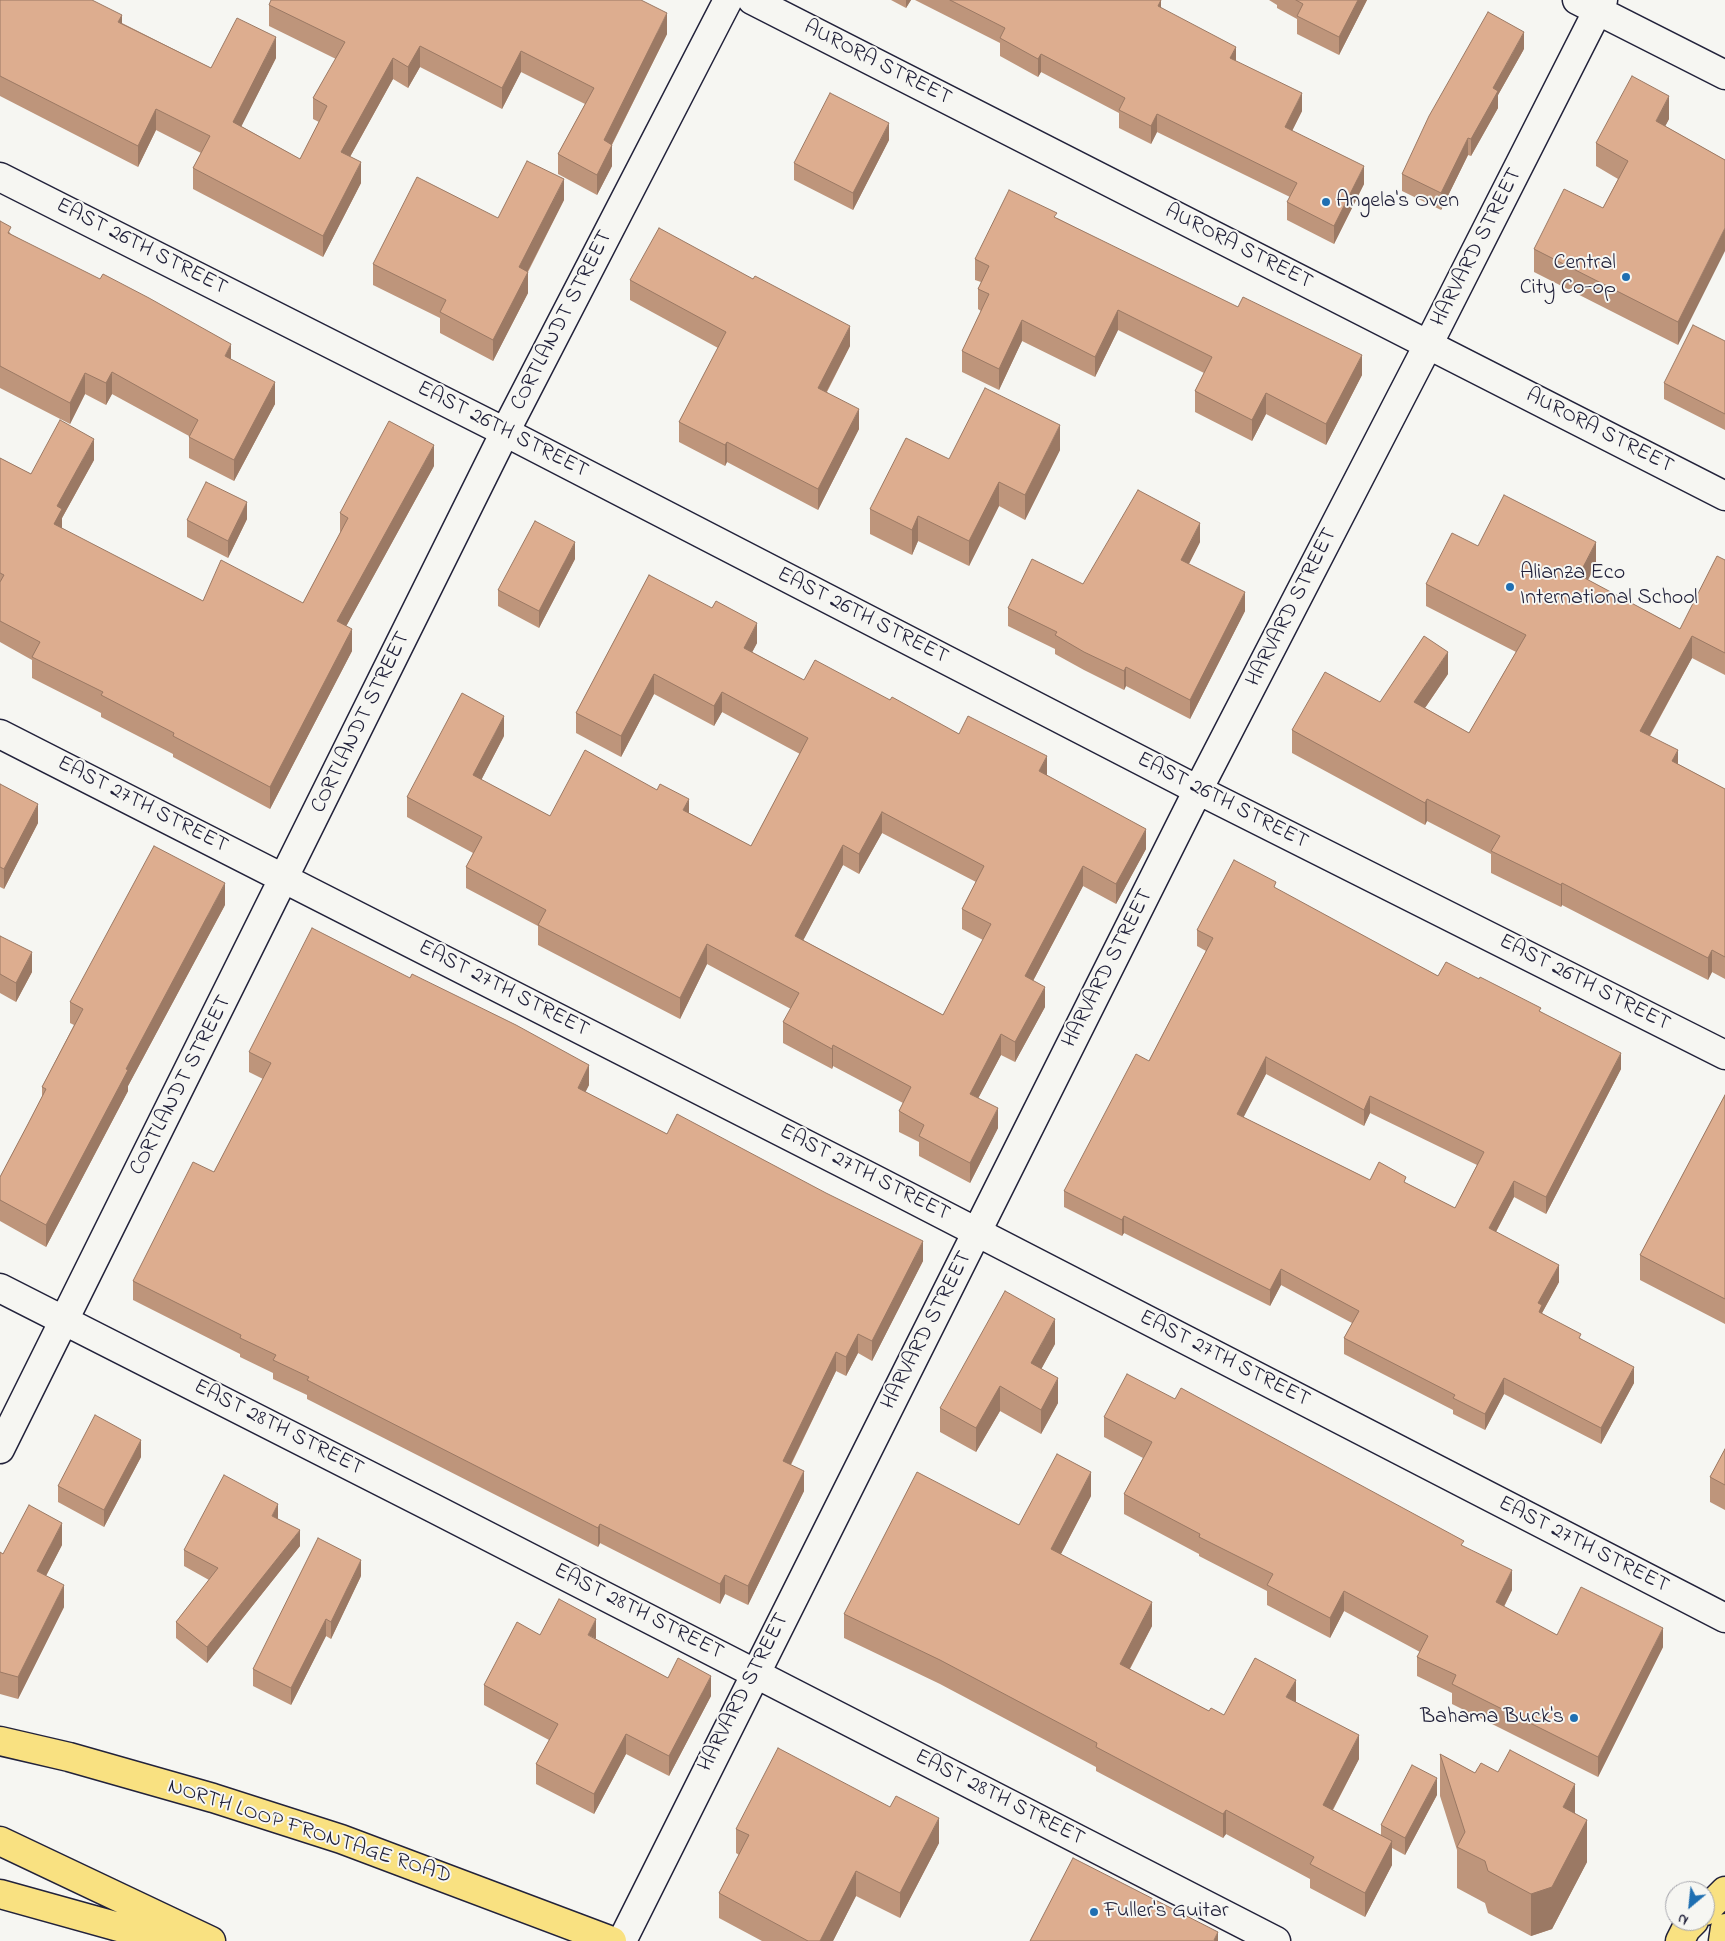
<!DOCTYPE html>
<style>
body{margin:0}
#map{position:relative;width:1725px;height:1941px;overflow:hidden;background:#f6f6f2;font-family:"Indie Flower",sans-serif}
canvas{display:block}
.north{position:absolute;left:1665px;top:1881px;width:50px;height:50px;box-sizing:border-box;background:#f6f6f2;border:1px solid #a1a1a9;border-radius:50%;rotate:208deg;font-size:14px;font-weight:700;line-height:20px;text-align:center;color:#22223b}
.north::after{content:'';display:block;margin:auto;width:18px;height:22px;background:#1f6fb2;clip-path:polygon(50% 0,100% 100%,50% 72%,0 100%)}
</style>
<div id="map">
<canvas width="1725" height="1941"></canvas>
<div class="north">N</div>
</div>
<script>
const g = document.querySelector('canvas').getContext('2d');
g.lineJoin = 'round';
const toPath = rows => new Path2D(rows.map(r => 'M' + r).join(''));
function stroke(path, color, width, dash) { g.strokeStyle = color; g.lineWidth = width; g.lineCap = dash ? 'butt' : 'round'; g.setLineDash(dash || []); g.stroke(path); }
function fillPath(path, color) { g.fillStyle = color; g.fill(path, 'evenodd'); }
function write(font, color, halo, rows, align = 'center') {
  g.font = font + ' "Indie Flower",sans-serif'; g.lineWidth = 4; g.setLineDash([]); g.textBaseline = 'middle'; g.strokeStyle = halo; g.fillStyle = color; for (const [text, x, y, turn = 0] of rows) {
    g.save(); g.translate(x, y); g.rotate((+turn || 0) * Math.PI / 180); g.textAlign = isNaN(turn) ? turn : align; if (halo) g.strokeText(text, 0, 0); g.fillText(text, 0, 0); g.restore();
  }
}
const minor = toPath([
 [752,0,1725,496],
 [1577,0,1725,75],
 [0,177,505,432,1198,790,1725,1055],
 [0,734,872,1178,1725,1618],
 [0,1288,433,1508,1276,1941],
 [0,1449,505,432,728,0],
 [622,1941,1198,790,1428,345,1603,0]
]);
const major = toPath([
 [0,1741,69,1757,213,1798,341,1839,612,1941],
 [1705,1911,1725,1891],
 [1680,1941,1686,1929,1694,1921],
 [1723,1941,1725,1928]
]);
const highway = toPath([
 [0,1841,211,1941],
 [0,1894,169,1941]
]);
stroke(minor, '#22223b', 31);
stroke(major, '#22223b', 31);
stroke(highway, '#22223b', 31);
stroke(minor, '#f6f6f2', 28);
stroke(major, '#f9e181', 28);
stroke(highway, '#f9e181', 28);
fillPath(toPath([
 [0,0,122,23,211,68,276,58,241,126,300,159,319,122,313,119,313,98,336,59,269,26,269,5,667,34,612,145,612,166,597,195,558,174,558,154,585,104,521,72,502,109,420,67,408,88,393,79,350,157,361,183,323,257,193,189,193,168,201,153,156,130,138,167,0,96],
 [891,0,911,0,906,8],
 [915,0,1161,0,1161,8,1236,61,1302,111,1292,131,1364,184,1334,244,1287,220,1287,202,1290,197,1157,132,1151,144,1119,128,1119,113,1041,72,1038,77,1000,56,1000,43],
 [1269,0,1367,0,1339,55,1297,34,1297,19,1277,8,1277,5],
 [1524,49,1498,95,1498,108,1471,156,1468,155,1441,210,1402,191,1402,174],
 [1669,119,1665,126,1725,160,1678,345,1534,272,1534,249,1603,208,1618,179,1596,166,1596,143],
 [889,140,853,210,794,180,794,163],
 [564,200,528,272,528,293,493,361,440,333,440,318,373,285,373,264,498,218],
 [1057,218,1362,375,1326,445,1266,414,1252,441,1195,412,1195,391,1204,373,1118,330,1095,377,1022,341,999,390,962,372,962,351,981,311,978,309,978,289,981,282,975,280,975,259],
 [0,221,11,234,231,360,275,404,234,481,189,458,189,436,112,394,106,405,85,394,70,424,0,388],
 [753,279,850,346,827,392,859,429,818,510,727,462,725,466,679,442,679,422,718,348,630,300,630,280],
 [1725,341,1725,430,1664,399,1664,383],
 [1060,450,1025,520,999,506,969,566,918,541,912,555,870,534,870,509,949,459],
 [0,458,31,474,94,460,62,518,62,529,203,601,303,603,340,533,340,513,434,466,346,626,352,651,270,809,173,757,173,754,101,717,101,713,32,678,32,660,0,642],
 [247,519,228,558,187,537,187,520],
 [1200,542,1189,564,1245,611,1190,719,1126,686,1124,690,1084,670,1055,654,1055,649,1008,626,1008,608,1083,584],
 [1478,546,1596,564,1588,580,1680,629,1725,560,1725,675,1692,658,1650,736,1678,764,1725,789,1725,979,1712,972,1708,980,1562,905,1561,907,1491,873,1491,854,1427,821,1425,825,1292,753,1292,730,1380,702,1448,674,1425,708,1469,733,1516,652,1426,606,1426,584],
 [575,559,539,628,498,606,498,590],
 [649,575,757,643,752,652,804,680,890,700,959,734,1047,775,1146,849,1116,904,1083,886,1033,981,1045,1007,1015,1062,1001,1055,978,1098,998,1128,970,1183,919,1156,919,1142,899,1132,899,1111,903,1103,833,1066,832,1069,783,1043,783,1022,791,1009,707,964,680,1019,538,945,538,926,466,888,466,867,473,853,407,817,407,797,504,736,481,780,550,816,689,813,751,846,800,754,722,712,714,726,654,694,621,757,576,733,576,713],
 [882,833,976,882,962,909,962,929,983,940,943,1015,803,940,843,865,859,874],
 [0,784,38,823,4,889,0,887],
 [1276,889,1438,976,1541,1012,1621,1069,1546,1214,1514,1197,1496,1232,1559,1282,1542,1313,1581,1339,1634,1383,1601,1444,1504,1394,1485,1430,1453,1414,1453,1410,1344,1354,1344,1338,1352,1323,1281,1285,1270,1306,1124,1233,1122,1236,1064,1207,1064,1191,1149,1061,1206,951,1197,946,1197,930],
 [1266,1074,1364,1126,1370,1113,1477,1165,1455,1208,1406,1183,1370,1180,1243,1117],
 [225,905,128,1086,128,1091,46,1247,0,1221,0,1177,28,1124,42,1097,42,1087,74,1025,70,1023,70,1002],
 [0,936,32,972,16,1002,0,993],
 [249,1052,589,1085,585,1092,667,1134,923,1261,872,1361,858,1353,846,1376,836,1371,791,1465,804,1491,748,1605,725,1594,720,1604,600,1543,598,1547,307,1399,307,1395,273,1379,273,1373,240,1357,240,1354,133,1300,133,1281,214,1172,263,1079,249,1072],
 [1725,1095,1725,1324,1640,1280,1640,1255],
 [1055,1344,1041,1369,1058,1403,1041,1434,1000,1411,976,1452,940,1432,940,1408],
 [1175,1399,1464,1547,1512,1590,1504,1607,1557,1635,1663,1647,1598,1777,1452,1704,1452,1693,1417,1676,1417,1657,1420,1652,1344,1611,1330,1638,1267,1605,1267,1591,1199,1556,1199,1554,1124,1514,1124,1494,1143,1458,1104,1437,1104,1417],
 [1725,1449,1725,1510,1710,1502,1710,1477],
 [141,1457,104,1527,58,1502,58,1486],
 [1091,1496,1061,1554,1152,1626,1130,1669,1209,1711,1224,1715,1296,1702,1359,1759,1333,1810,1381,1835,1381,1825,1437,1795,1405,1855,1392,1848,1392,1865,1365,1917,1310,1888,1310,1879,1226,1834,1223,1838,1096,1771,1096,1767,940,1684,844,1638,844,1614,1019,1525],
 [278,1520,300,1546,207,1663,176,1638,176,1622,209,1580,184,1566,184,1550],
 [62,1545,46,1576,64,1607,18,1699,0,1694,0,1552,3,1554],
 [361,1576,331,1639,326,1636,291,1705,253,1686,253,1669],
 [540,1635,596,1639,668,1678,711,1696,669,1776,626,1754,594,1814,536,1784,536,1764,549,1740,484,1705,484,1685],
 [1440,1754,1475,1773,1575,1813,1587,1862,1552,1929,1531,1936,1488,1913,1485,1903,1457,1888,1457,1850,1440,1796],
 [736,1829,939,1843,900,1918,856,1896,833,1941,762,1941,719,1918,719,1893,739,1855,736,1853]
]), '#be957b');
fillPath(toPath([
 [906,0,911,0,906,8],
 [1161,0,1161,17,1158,6],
 [1358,0,1367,0,1339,55,1339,37],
 [667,13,667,34,604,160,612,145,612,166,597,195,597,175,604,140],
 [122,15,122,36,118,22],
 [1524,32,1524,49,1498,95,1498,108,1471,156,1471,139,1493,88],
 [276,37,276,58,233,143,233,122],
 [420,46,420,67,408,88,408,67],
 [1236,47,1236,65,1230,58],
 [521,51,521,72,502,109,502,88],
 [1041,54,1041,72,1038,77,1038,59],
 [393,58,393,79,341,173,341,152],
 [1302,93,1302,111,1285,145,1285,127],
 [1669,96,1669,119,1656,144,1656,121],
 [156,109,156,130,138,167,138,146],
 [1157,114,1157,132,1151,144,1151,126],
 [889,123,889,140,853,210,853,193],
 [1468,138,1468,155,1441,210,1441,193],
 [361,162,361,183,323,257,323,236],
 [1364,166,1364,184,1334,244,1334,226],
 [564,179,564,200,519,288,519,267],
 [1725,228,1725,251,1678,345,1678,322],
 [528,272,528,293,493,361,493,340],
 [1118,310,1118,330,1095,377,1095,357],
 [1022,320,1022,341,999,390,999,369],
 [850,326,850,346,818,408,818,388],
 [231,344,231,366,225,356],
 [1362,355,1362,375,1326,445,1326,424],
 [112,372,112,394,106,405,106,383],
 [85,373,85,394,70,424,70,403],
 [275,382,275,404,234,481,234,460],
 [1266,393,1266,414,1252,441,1252,420],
 [859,409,859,429,818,510,818,489],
 [1060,425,1060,450,1025,520,1025,495],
 [94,439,94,460,62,518,62,531,54,524,57,506],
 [727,442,727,462,725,466,725,445],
 [434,445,434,466,337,643,337,621],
 [999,482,999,506,969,566,969,541],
 [247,502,247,519,228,558,228,541],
 [918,516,918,541,912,555,912,530],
 [1200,523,1200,542,1181,579,1181,560],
 [575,542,575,559,539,628,539,611],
 [1596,542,1596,564,1579,597,1579,575],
 [1245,592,1245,611,1190,719,1190,700],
 [757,623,757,643,744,668,744,648],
 [352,629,352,651,270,809,270,787],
 [1692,636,1692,658,1640,753,1640,731],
 [1448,652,1448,674,1414,724,1414,702],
 [1126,667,1126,686,1124,690,1124,671],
 [654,674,654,694,621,757,621,736],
 [722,692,722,712,714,726,714,706],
 [504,716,504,736,473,796,473,775],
 [1678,750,1678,772,1672,761],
 [1047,756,1047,777,1039,771],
 [689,799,689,819,683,810],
 [1427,799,1427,821,1425,825,1425,803],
 [38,804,38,823,4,889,4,869],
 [882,812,882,833,859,874,859,854],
 [1146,829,1146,849,1116,904,1116,884],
 [843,845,843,865,795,956,795,936],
 [1083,866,1083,886,1025,996,1025,976],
 [225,883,225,905,128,1086,128,1091,46,1247,46,1225,126,1069],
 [1562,883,1562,905,1561,907,1561,885],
 [707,944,707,964,680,1019,680,998],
 [1712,950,1712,972,1708,980,1708,958],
 [32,952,32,972,16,1002,16,983],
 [1045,987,1045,1007,1015,1062,1015,1042],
 [1001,1034,1001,1055,970,1114,970,1094],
 [833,1045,833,1066,832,1069,832,1049],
 [1621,1053,1621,1069,1546,1214,1546,1197],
 [1266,1057,1266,1074,1237,1130,1237,1114],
 [589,1065,589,1085,578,1107,578,1088],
 [1370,1096,1370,1113,1364,1126,1364,1110],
 [998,1108,998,1128,970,1183,970,1163],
 [1514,1181,1514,1197,1489,1245,1489,1228],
 [1124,1216,1124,1233,1122,1236,1122,1220],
 [923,1241,923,1261,872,1361,872,1341],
 [1559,1265,1559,1282,1542,1313,1542,1322,1539,1328,1538,1303],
 [1281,1269,1281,1285,1270,1306,1270,1290],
 [1055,1319,1055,1344,1031,1388,1031,1363],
 [858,1334,858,1353,846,1376,846,1357],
 [836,1352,836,1371,783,1480,783,1461],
 [1634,1367,1634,1383,1601,1444,1601,1428],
 [1058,1378,1058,1403,1041,1434,1041,1410],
 [1504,1378,1504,1394,1485,1430,1485,1414],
 [1000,1386,1000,1411,976,1452,976,1428],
 [141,1440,141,1457,104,1527,104,1510],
 [804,1471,804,1491,748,1605,748,1586],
 [1091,1472,1091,1496,1051,1573,1051,1549],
 [278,1504,278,1520,272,1516],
 [62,1523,62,1545,37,1593,37,1571],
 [600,1524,600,1543,598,1547,598,1528],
 [300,1530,300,1546,207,1663,207,1647],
 [361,1560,361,1576,331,1639,331,1622],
 [1512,1570,1512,1590,1496,1622,1496,1602],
 [725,1575,725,1594,720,1604,720,1584],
 [64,1585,64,1607,18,1699,18,1677],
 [1344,1591,1344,1611,1330,1638,1330,1618],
 [1152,1602,1152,1626,1120,1687,1120,1664],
 [326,1619,326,1636,291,1705,291,1688],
 [596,1619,596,1639,588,1635],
 [1663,1628,1663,1647,1598,1777,1598,1757],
 [711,1676,711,1696,669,1776,669,1756],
 [1296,1680,1296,1704,1286,1697],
 [626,1734,626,1754,594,1814,594,1794],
 [1359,1735,1359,1759,1323,1828,1323,1805],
 [1437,1778,1437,1795,1405,1855,1405,1838],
 [1575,1784,1575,1826,1563,1807],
 [1226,1810,1226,1834,1223,1838,1223,1814],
 [939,1818,939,1843,900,1918,900,1893],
 [1587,1820,1587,1862,1552,1929,1531,1936,1531,1894],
 [1392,1841,1392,1865,1365,1917,1365,1893],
 [856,1871,856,1896,833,1941,820,1941],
 [1218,1932,1218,1941,1214,1941,1214,1940]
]), '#9b7964');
const building = toPath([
 [0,0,92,0,122,15,118,22,211,68,237,18,276,37,233,122,300,159,327,106,313,98,345,42,269,5,271,0,641,0,667,13,604,140,612,145,597,175,558,154,594,88,521,51,502,88,420,46,408,67,393,58,341,152,361,162,323,236,193,168,210,136,156,109,138,146,0,76,0,0],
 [950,0,1161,0,1158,6,1236,47,1230,58,1302,93,1285,127,1364,166,1334,226,1287,202,1297,183,1157,114,1151,126,1119,110,1125,98,1041,54,1038,59,1000,38,1005,28,950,0],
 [1296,0,1358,0,1339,37,1297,16,1303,4,1296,0],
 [1488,12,1524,32,1493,88,1498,91,1471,139,1468,138,1441,193,1402,174,1429,116,1488,12],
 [1632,76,1669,96,1656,121,1725,160,1725,228,1678,322,1534,249,1564,189,1603,208,1628,161,1596,143,1632,76],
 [830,93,889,123,853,193,794,163,830,93],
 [527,161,564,179,519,267,528,272,493,340,440,312,446,300,373,264,417,177,498,218,527,161],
 [1009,190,1057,213,1054,217,1238,307,1243,297,1362,355,1326,424,1266,393,1252,420,1195,391,1212,357,1118,310,1095,357,1022,320,999,369,962,351,989,294,978,289,989,266,975,259,1009,190],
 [0,221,11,227,8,233,100,279,103,274,149,298,231,344,225,356,275,382,234,460,189,437,198,420,112,372,106,383,85,373,70,403,0,366,0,221],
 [659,228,753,279,755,276,850,326,818,388,859,409,818,489,727,442,725,445,679,422,726,332,630,280,659,228],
 [1693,325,1725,341,1725,414,1664,383,1693,325],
 [985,388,1060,425,1025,495,999,482,969,541,918,516,912,530,870,509,906,438,949,459,985,388],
 [60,420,94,439,57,506,62,509,54,524,203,601,221,560,303,603,348,518,340,513,389,421,434,445,337,621,352,629,270,787,173,736,174,733,101,695,103,692,32,657,40,642,0,621,0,582,4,575,0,573,0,458,31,474,60,420],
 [206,482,247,502,228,541,187,520,206,482],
 [1138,490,1200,523,1181,560,1245,592,1190,700,1126,667,1124,671,1084,652,1055,635,1057,632,1008,608,1032,559,1083,584,1138,490],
 [1504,495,1596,542,1579,575,1680,629,1717,556,1725,560,1725,653,1692,636,1640,731,1678,750,1672,761,1725,789,1725,957,1712,950,1708,958,1562,883,1561,885,1491,851,1500,836,1427,799,1425,803,1292,730,1325,672,1380,702,1424,636,1448,652,1414,702,1469,733,1526,635,1426,584,1452,533,1478,546,1504,495],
 [535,521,575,542,539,611,498,590,535,521],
 [649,575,712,608,716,601,757,623,744,648,804,680,815,660,890,700,892,697,959,734,968,716,1047,756,1039,771,1146,829,1116,884,1083,866,1025,976,1045,987,1015,1042,1001,1034,970,1094,998,1108,970,1163,919,1136,924,1125,899,1111,911,1087,833,1045,832,1049,783,1022,799,993,707,944,680,998,538,925,546,910,466,867,482,837,407,797,462,693,504,716,473,775,550,816,585,750,657,790,660,784,689,799,683,810,751,846,808,738,722,692,714,706,654,674,621,736,576,713,649,575],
 [882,812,984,866,962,909,991,924,943,1015,795,936,843,845,859,854,882,812],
 [0,784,38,804,4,869,0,867,0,784],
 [154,846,225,883,126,1069,128,1070,46,1225,0,1200,0,1177,28,1124,46,1089,42,1087,83,1009,70,1002,154,846],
 [1234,860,1276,882,1274,887,1438,976,1446,962,1479,979,1480,977,1541,1008,1539,1011,1621,1053,1546,1197,1514,1181,1489,1228,1559,1265,1538,1303,1542,1305,1539,1312,1581,1334,1579,1338,1634,1367,1601,1428,1504,1378,1485,1414,1453,1398,1455,1395,1344,1338,1359,1311,1281,1269,1270,1290,1124,1216,1122,1220,1064,1191,1136,1054,1149,1061,1213,938,1197,930,1234,860],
 [1266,1057,1364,1110,1370,1096,1484,1152,1455,1208,1404,1182,1406,1177,1379,1162,1370,1180,1237,1114,1266,1057],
 [312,928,410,978,412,974,516,1025,589,1065,578,1088,667,1134,677,1114,826,1193,923,1241,872,1341,858,1334,846,1357,836,1352,783,1461,804,1471,748,1586,725,1575,720,1584,600,1524,598,1528,307,1380,309,1377,273,1360,276,1355,240,1338,241,1335,133,1281,193,1162,214,1172,249,1105,271,1063,249,1052,312,928],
 [0,936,32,952,16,983,0,974,0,936],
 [1725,1095,1725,1299,1640,1255,1725,1095],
 [1005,1291,1055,1319,1031,1363,1058,1378,1041,1410,1000,1386,976,1428,940,1408,1005,1291],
 [1127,1374,1175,1399,1181,1388,1464,1541,1461,1545,1512,1570,1496,1602,1557,1635,1581,1587,1663,1628,1598,1757,1452,1684,1456,1675,1417,1657,1428,1636,1344,1591,1330,1618,1267,1585,1273,1574,1199,1537,1200,1534,1124,1494,1152,1442,1104,1417,1127,1374],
 [95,1415,141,1440,104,1510,58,1486,95,1415],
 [1725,1449,1725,1485,1710,1477,1725,1449],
 [1057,1454,1091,1472,1051,1549,1152,1602,1120,1664,1209,1711,1211,1708,1224,1715,1255,1658,1296,1680,1286,1697,1359,1735,1323,1805,1392,1841,1365,1893,1310,1864,1314,1857,1226,1810,1223,1814,1096,1747,1097,1743,940,1660,844,1614,917,1472,1019,1525,1057,1454],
 [224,1475,278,1504,272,1516,300,1530,207,1647,176,1622,218,1568,184,1550,224,1475],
 [29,1505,62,1523,37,1571,64,1585,18,1677,0,1672,0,1552,3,1554,29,1505],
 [318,1538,361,1560,331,1622,326,1619,291,1688,253,1669,318,1538],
 [559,1599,596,1619,588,1635,668,1678,678,1658,711,1676,669,1756,626,1734,594,1794,536,1764,558,1724,484,1685,517,1622,540,1635,559,1599],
 [778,1748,890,1807,896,1796,939,1818,900,1893,856,1871,820,1941,808,1941,719,1893,749,1835,736,1829,778,1748],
 [1510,1750,1575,1784,1563,1807,1587,1820,1552,1887,1531,1894,1488,1871,1485,1861,1457,1847,1465,1832,1440,1754,1475,1773,1481,1763,1498,1772,1510,1750],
 [1412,1765,1437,1778,1405,1838,1381,1825,1412,1765],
 [1073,1858,1218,1932,1214,1940,1216,1941,1030,1941,1073,1858]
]);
fillPath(building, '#ddad8f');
stroke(building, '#9b7964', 1);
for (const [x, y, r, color] of [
 [1326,202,5,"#1f6fb2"],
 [1626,277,5,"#1f6fb2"],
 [1510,587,5,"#1f6fb2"],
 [1574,1718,5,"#1f6fb2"],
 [1094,1912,5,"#1f6fb2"]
]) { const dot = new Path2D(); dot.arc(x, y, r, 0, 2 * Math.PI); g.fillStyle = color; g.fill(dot); stroke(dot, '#f6f6f2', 2); }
write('22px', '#22223b', '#f6f6f2', [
 ["AURORA STREET",877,64,27],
 ["EAST 26TH STREET",141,248,27],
 ["AURORA STREET",1238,248,27],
 ["HARVARD STREET",1478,248,-63],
 ["CORTLANDT STREET",563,321,-63],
 ["EAST 26TH STREET",502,431,27],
 ["AURORA STREET",1599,432,27],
 ["HARVARD STREET",1293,608,-63],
 ["EAST 26TH STREET",862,617,27],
 ["CORTLANDT STREET",362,723,-64],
 ["EAST 26TH STREET",1222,802,27],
 ["EAST 27TH STREET",142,806,27],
 ["HARVARD STREET",1109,969,-63],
 ["EAST 26TH STREET",1584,984,27],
 ["EAST 27TH STREET",503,990,27],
 ["CORTLANDT STREET",182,1086,-63],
 ["EAST 27TH STREET",864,1174,27],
 ["HARVARD STREET",928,1331,-63],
 ["EAST 27TH STREET",1224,1360,27],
 ["EAST 28TH STREET",278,1429,27],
 ["EAST 27TH STREET",1583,1546,27],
 ["EAST 28TH STREET",638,1613,27],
 ["HARVARD STREET",745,1693,-63],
 ["EAST 28TH STREET",999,1799,27],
 ["NORTH LOOP FRONTAGE ROAD",309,1833,18]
]);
write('22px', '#22223b', '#f6f6f2', [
 ["Angela's Oven",1336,202],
 ["Central",1616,264,"right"],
 ["City Co-op",1616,289,"right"],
 ["Alianza Eco",1520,574],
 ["International School",1520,599],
 ["Bahama Buck's",1564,1718,"right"],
 ["Fuller's Guitar",1104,1912]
], 'left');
</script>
